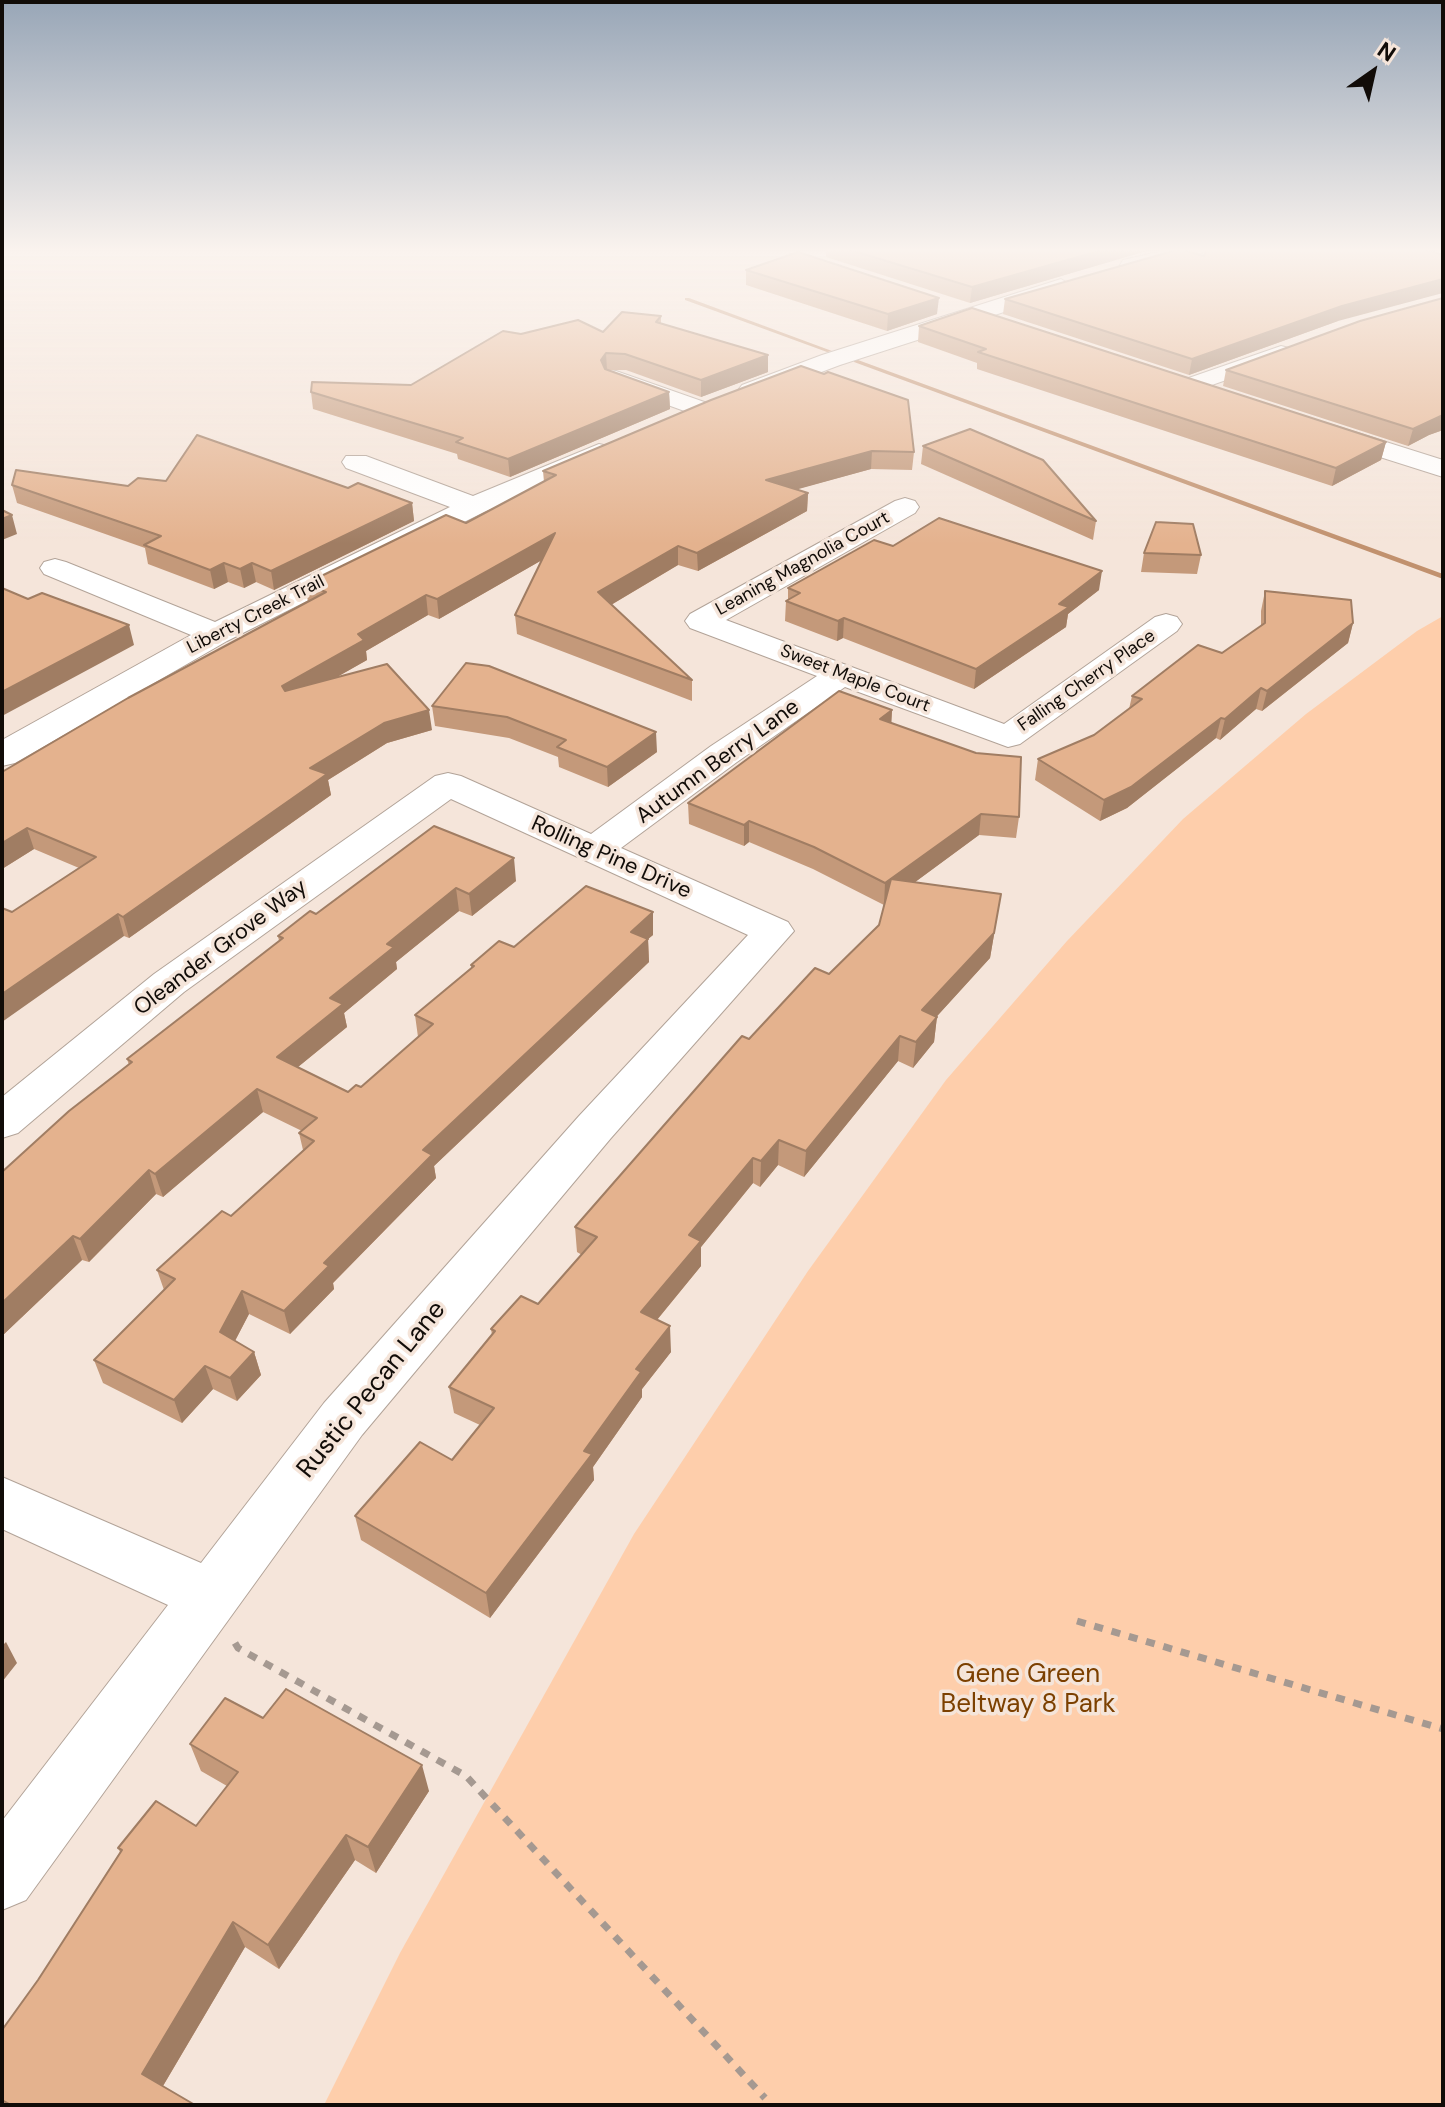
<!DOCTYPE html>
<style>
body{margin:0}
#map{position:relative;width:1445px;height:2107px;overflow:hidden;background:#f5e5da;font-family:"DM Sans",sans-serif}
canvas{display:block}
.frame{position:absolute;inset:0;border:4px solid #110c08;pointer-events:none}
.north{position:absolute;left:1333px;top:32px;width:80px;height:80px;-webkit-text-stroke:6px #f5e5da;paint-order:stroke;rotate:34deg;font-size:22px;font-weight:700;line-height:32px;text-align:center;color:#110c08}
.north::after{content:'';display:block;margin:auto;width:28px;height:36px;background:#110c08;clip-path:polygon(50% 0,100% 100%,50% 72%,0 100%)}
</style>
<div id="map">
<canvas width="1445" height="2107"></canvas>
<div class="frame"></div>
<div class="north">N</div>
</div>
<script>
const g = document.querySelector('canvas').getContext('2d');
g.lineJoin = 'round';
function fillPath(path, color) { g.fillStyle = color; g.fill(path, 'evenodd'); }
const toPath = rows => new Path2D(rows.map(r => 'M' + r).join(''));
function stroke(path, color, width, dash) { g.strokeStyle = color; g.lineWidth = width; g.lineCap = dash ? 'butt' : 'round'; g.setLineDash(dash || []); g.stroke(path); }
function write(font, color, halo, rows, align = 'center') {
  g.font = font + ' "DM Sans",sans-serif'; g.lineWidth = 7; g.setLineDash([]); g.textBaseline = 'middle'; g.strokeStyle = halo; g.fillStyle = color; for (const [text, x, y, turn = 0] of rows) {
    g.save(); g.translate(x, y); g.rotate((+turn || 0) * Math.PI / 180); g.textAlign = isNaN(turn) ? turn : align; if (halo) g.strokeText(text, 0, 0); g.fillText(text, 0, 0); g.restore();
  }
}
fillPath(toPath([
 [1443,616,1443,2105,324,2105,400,1953,634,1534,808,1271,946,1080,1067,941,1183,819,1306,714,1417,631]
]), '#feceab');
fillPath(toPath([
 [685,298,689,298,832,351,827,352,685,300,685,298],
 [854,360,858,360,1443,574,1443,579,854,362,854,360]
]), '#c1916e');
const minor = toPath([
 [1171,249,1206,249,1202,253,1131,271,1120,265,1123,260,1171,249],
 [1061,279,1072,286,1069,291,840,365,760,395,751,398,742,395,738,390,742,385,822,355,1061,279],
 [1281,346,1289,348,1293,353,1289,358,1189,393,1180,391,1177,386,1180,381,1281,346],
 [616,371,710,404,714,409,710,414,701,417,607,383,604,378,607,373,616,371],
 [1329,424,1443,460,1443,477,1320,438,1316,432,1320,426,1329,424],
 [599,444,608,446,612,452,608,458,484,512,227,641,15,763,2,766,2,740,191,635,44,574,40,568,44,562,55,559,66,562,215,622,450,507,346,468,342,462,346,456,366,456,473,496,599,444],
 [905,498,915,501,919,507,915,513,726,620,1004,724,1155,617,1166,614,1177,617,1182,624,1177,631,1020,744,1008,747,845,687,737,762,621,848,788,922,794,931,611,1138,362,1435,26,1900,2,1910,2,1821,168,1605,2,1529,2,1477,201,1563,324,1403,579,1116,748,935,451,799,184,992,18,1133,2,1138,2,1097,154,974,435,776,448,773,461,776,591,834,711,746,817,676,690,628,685,621,690,614,895,501,905,498]
]);
stroke(minor, '#b2a398', 2);
stroke(toPath([
 [1077,1621,1443,1729],
 [235,1643,238,1648,466,1776,765,2098]
]), '#a59991', 7, [9, 9]);
fillPath(minor, '#fff');
fillPath(toPath([
 [826,249,1147,249,1146,251,970,303,826,257],
 [1432,249,1443,249,1443,252],
 [746,270,937,314,887,331,746,285],
 [1443,298,1443,430,1429,435,1408,446,1223,386,1226,370],
 [1005,299,1338,321,1189,375,1003,314],
 [661,316,661,323,768,372,701,397,626,370,608,370,669,392,670,409,510,477,458,459,457,454,313,409,311,392,411,385,521,334,603,332],
 [919,326,1386,442,1381,460,1332,486,977,369,977,363,918,342],
 [711,400,914,452,912,470,871,469,797,489,808,493,807,511,698,571,678,565,611,605,692,680,692,701,517,634,515,615,542,560,439,619,428,615,366,651,367,660,335,678,432,730,387,743,328,780,331,795,129,938,124,936,12,912,79,868,34,849,2,869,2,772,308,602,305,584,466,523,544,482,543,471],
 [923,446,1096,521,1093,540,921,464],
 [166,481,348,488,412,503,414,521,274,590,256,582,244,588,228,582,214,589,148,564,145,548,17,503,12,485,128,486],
 [893,546,1099,590,1068,614,1066,627,974,689,843,638,837,641,785,621,786,601,788,600,788,588],
 [1144,553,1201,555,1197,574,1141,572],
 [1265,591,1353,623,1348,643,1262,711,1256,709,1220,740,1216,738,1127,808,1100,821,1035,780,1038,759,1094,735,1129,709,1132,696,1222,653,1261,626,1261,611],
 [466,663,657,752,608,787,559,767,558,757,509,738,435,726,432,706],
 [892,710,891,723,1019,817,1016,838,979,835,915,882,1001,894,990,958,937,1016,934,1042,913,1068,898,1061,804,1177,778,1165,760,1187,753,1183,701,1247,701,1266,657,1320,671,1352,642,1389,642,1397,593,1467,594,1480,490,1618,361,1540,355,1516,452,1460,480,1425,454,1413,449,1387,492,1335,491,1329,538,1304,582,1255,577,1252,575,1227,749,1039,829,974,879,925,884,905,813,869,749,842,744,846,689,824,688,803],
 [434,826,516,881,472,916,459,911,396,962,397,969,344,1013,347,1027,298,1067,348,1092,361,1087,418,1037,415,1015,471,968,471,965,514,947,653,935,648,939,649,962,434,1166,436,1178,333,1283,334,1289,290,1334,249,1314,235,1341,254,1352,261,1375,237,1401,213,1389,182,1423,103,1383,94,1360,164,1290,157,1270,231,1216,303,1150,299,1133,302,1131,263,1112,163,1197,156,1194,89,1262,82,1260,2,1336,129,1065,127,1059,279,941,278,936,316,914],
 [263,1718,429,1791,376,1873,355,1860,279,1969,245,1947,163,2086,195,2105,2,2105,2,2030,38,1980,120,1852,118,1848,196,1826,227,1786,201,1771,190,1744]
]), '#c4997a');
fillPath(toPath([
 [1106,249,1147,249,1146,251,970,303,972,287],
 [1443,279,1443,293,1338,321,1189,375,1192,359,1342,306],
 [939,298,937,314,887,331,888,314],
 [606,353,607,370,601,376,601,360],
 [768,355,768,372,701,397,701,380],
 [669,392,670,409,510,477,508,459],
 [1443,415,1443,430,1429,435,1408,446,1413,429],
 [1386,442,1381,460,1332,486,1336,468],
 [872,451,871,469,766,498,766,480],
 [808,493,807,511,698,571,697,553],
 [412,503,414,521,274,590,271,571],
 [12,515,17,534,2,540,2,519],
 [555,533,556,552,439,619,437,599],
 [678,546,678,565,599,612,598,592],
 [224,563,228,582,214,589,210,570],
 [252,563,256,582,244,588,240,569],
 [1102,571,1099,590,1068,614,1066,627,974,689,976,669],
 [426,595,428,615,366,651,367,660,286,706,282,686,358,634],
 [844,618,843,638,837,641,838,621],
 [1353,623,1348,643,1262,711,1267,691],
 [129,625,134,645,2,716,2,692],
 [1261,688,1256,709,1220,740,1225,719],
 [429,710,432,730,387,743,328,780,331,795,129,938,123,917,310,768,384,723],
 [892,710,891,730,880,719],
 [1221,718,1216,738,1127,808,1100,821,1104,800],
 [656,732,657,752,608,787,607,767],
 [981,814,979,835,884,905,885,883],
 [749,821,749,842,744,846,744,825],
 [27,828,34,849,2,869,2,843],
 [514,858,516,881,472,916,469,894],
 [456,888,459,911,396,962,397,969,344,1013,347,1027,282,1080,277,1057,330,998,387,944],
 [1001,894,990,958,919,1036,922,1010],
 [653,912,653,935,648,939,649,962,434,1166,436,1178,333,1283,334,1289,290,1334,284,1311,324,1263,423,1150,631,932],
 [118,914,124,936,2,1022,2,994],
 [937,1017,934,1042,913,1068,916,1042],
 [900,1036,898,1061,804,1177,806,1151],
 [257,1089,263,1112,163,1197,155,1174],
 [779,1140,778,1165,760,1187,761,1161],
 [753,1158,753,1183,701,1247,701,1266,642,1338,641,1312,689,1235],
 [149,1170,156,1194,89,1262,80,1239],
 [73,1236,82,1260,2,1336,2,1303],
 [242,1291,249,1314,227,1356,220,1332],
 [670,1326,671,1352,642,1389,642,1397,593,1467,594,1480,490,1618,486,1593,584,1451,636,1369],
 [254,1352,261,1375,237,1401,230,1378],
 [205,1366,213,1389,182,1423,174,1400],
 [6,1642,17,1663,2,1682,2,1646],
 [422,1765,429,1791,376,1873,368,1847],
 [346,1835,355,1860,279,1969,268,1945],
 [233,1922,245,1947,157,2096,142,2074]
]), '#a07d63');
const building = toPath([
 [847,249,1106,249,972,287,847,249],
 [1180,249,1204,256,1207,249,1423,249,1443,255,1443,279,1342,306,1192,359,1005,299,1180,249],
 [798,252,939,298,888,314,746,270,798,252],
 [1443,298,1443,415,1413,429,1226,370,1360,321,1443,298],
 [972,308,1386,442,1336,468,978,352,986,349,919,326,972,308],
 [622,312,661,316,656,322,768,355,701,380,625,354,606,353,601,360,605,369,669,392,508,459,456,442,463,438,311,392,312,382,411,385,503,331,521,334,578,320,603,332,622,312],
 [801,366,824,374,828,372,908,400,914,452,872,451,766,480,808,493,697,553,678,546,598,592,692,680,515,615,555,533,437,599,426,595,358,634,364,640,282,686,285,691,387,664,429,710,384,723,310,768,327,774,123,917,118,914,2,994,2,908,12,912,96,857,27,828,2,843,2,772,128,698,326,592,305,584,446,515,466,523,556,475,543,471,711,400,801,366],
 [970,429,1043,460,1096,521,923,446,970,429],
 [197,435,348,488,358,483,412,503,271,571,252,563,240,569,224,563,210,570,144,545,161,536,12,485,16,470,128,486,138,478,166,481,197,435],
 [2,510,12,515,2,519,2,510],
 [939,518,1102,571,1059,604,1069,607,976,669,844,618,838,621,786,601,800,593,788,588,874,540,893,546,939,518],
 [1156,522,1193,524,1201,555,1144,553,1156,522],
 [2,588,28,599,42,593,129,625,2,692,2,588],
 [1265,591,1351,600,1353,623,1267,691,1261,688,1225,719,1221,718,1131,787,1104,800,1038,759,1094,735,1142,699,1132,696,1198,645,1222,653,1265,623,1265,591],
 [466,663,489,666,656,732,607,767,557,747,566,740,507,717,432,706,466,663],
 [839,691,892,710,880,719,976,753,1021,757,1019,817,981,814,885,883,814,847,749,821,744,825,688,803,839,691],
 [434,826,514,858,469,894,456,888,387,944,394,947,330,998,343,1004,277,1057,348,1092,356,1085,361,1087,433,1024,415,1015,474,966,471,965,499,941,514,947,586,886,653,912,631,932,648,939,423,1150,432,1155,324,1263,329,1266,284,1311,242,1291,220,1332,254,1352,230,1378,205,1366,174,1400,94,1360,175,1279,157,1270,222,1211,231,1216,314,1141,299,1133,317,1118,257,1089,155,1174,149,1170,80,1239,73,1236,2,1303,2,1172,69,1111,132,1062,127,1059,283,938,278,936,310,911,316,914,434,826],
 [891,879,1001,894,994,933,922,1010,937,1017,916,1042,900,1036,806,1151,779,1140,761,1161,753,1158,689,1235,701,1241,641,1312,670,1326,636,1369,641,1372,584,1451,592,1454,486,1593,355,1516,420,1442,452,1460,494,1408,449,1387,495,1331,491,1329,521,1296,538,1304,597,1237,575,1227,742,1036,749,1039,815,968,829,974,879,925,891,879],
 [286,1689,422,1765,368,1847,346,1835,268,1945,233,1922,142,2074,195,2105,11,2105,2,2100,2,2030,38,1980,122,1850,118,1848,156,1801,196,1826,238,1772,190,1744,225,1698,263,1718,286,1689]
]);
fillPath(building, '#e4b28e');
stroke(building, '#a07d63', 2);
const sky = g.createLinearGradient(0, 0, 0, 544);
sky.addColorStop(0, '#98a6b7');
sky.addColorStop(0.46, '#faf3ee');
sky.addColorStop(1, '#faf3ee00');
g.fillStyle = sky;
g.fillRect(0, 0, 1445, 544);
write('18px', '#110c08', '#f5e5da', [
 ["Leaning Magnolia Court",803,564,-29],
 ["Liberty Creek Trail",256,615,-27],
 ["Sweet Maple Court",855,679,21],
 ["Falling Cherry Place",1087,681,-35]
]);
write('22px', '#110c08', '#f5e5da', [
 ["Autumn Berry Lane",718,762,-36],
 ["Rolling Pine Drive",611,858,24],
 ["Oleander Grove Way",221,948,-37]
]);
write('26px', '#110c08', '#f5e5da', [
 ["Rustic Pecan Lane",372,1390,-51]
]);
write('26px', '#7c4000', '#f5e5da', [
 ["Gene Green",1028,1675],
 ["Beltway 8 Park",1028,1705]
]);
</script>
